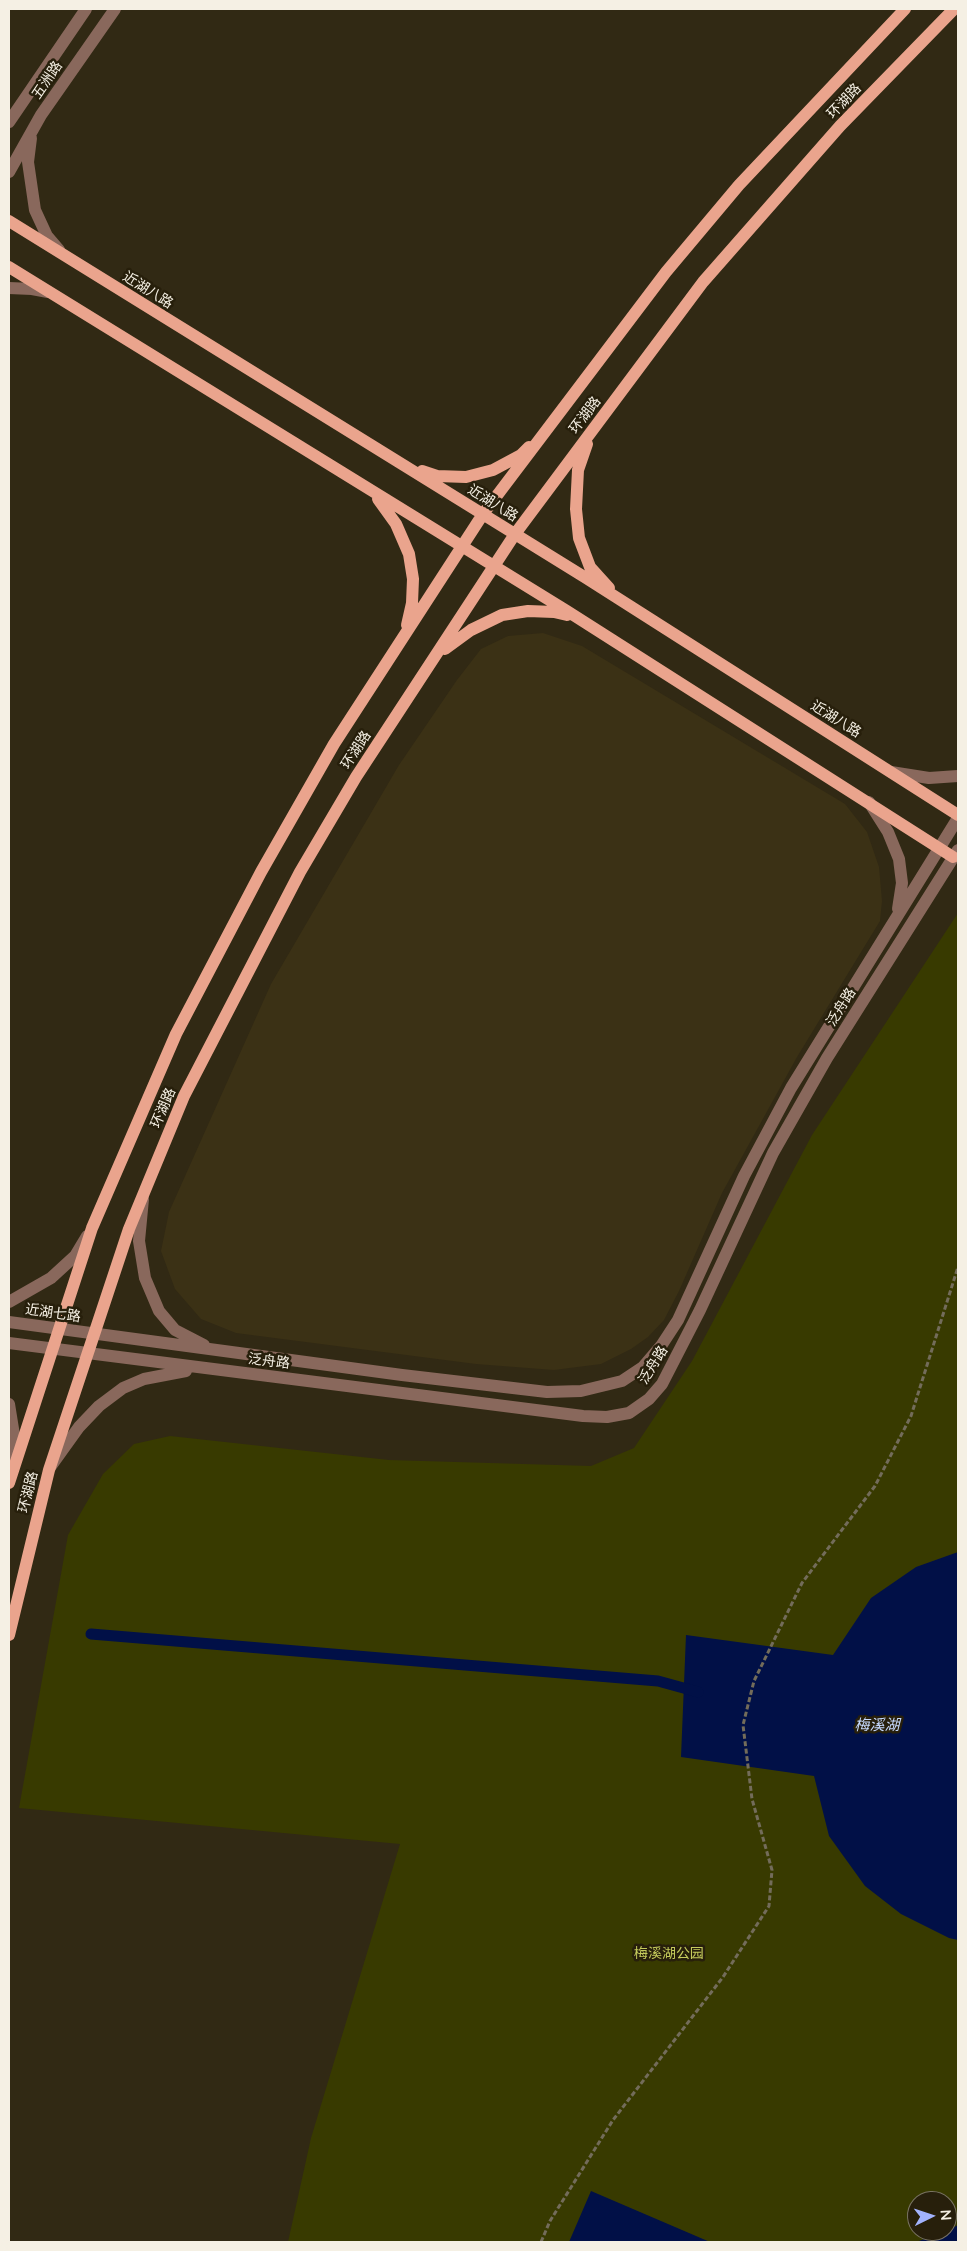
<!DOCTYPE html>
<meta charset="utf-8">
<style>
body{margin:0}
#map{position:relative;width:967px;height:2251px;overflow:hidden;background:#312914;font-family:Lato,sans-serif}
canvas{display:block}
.frame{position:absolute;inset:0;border:10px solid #f5f0e4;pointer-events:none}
.north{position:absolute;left:907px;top:2191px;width:50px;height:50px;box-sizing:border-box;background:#271f0b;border:1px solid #797362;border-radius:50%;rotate:86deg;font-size:14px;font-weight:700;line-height:20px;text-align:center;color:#f5f0e4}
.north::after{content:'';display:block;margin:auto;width:18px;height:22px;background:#a2b2fd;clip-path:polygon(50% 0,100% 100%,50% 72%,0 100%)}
</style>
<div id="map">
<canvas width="967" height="2251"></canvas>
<div class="frame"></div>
<div class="north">N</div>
</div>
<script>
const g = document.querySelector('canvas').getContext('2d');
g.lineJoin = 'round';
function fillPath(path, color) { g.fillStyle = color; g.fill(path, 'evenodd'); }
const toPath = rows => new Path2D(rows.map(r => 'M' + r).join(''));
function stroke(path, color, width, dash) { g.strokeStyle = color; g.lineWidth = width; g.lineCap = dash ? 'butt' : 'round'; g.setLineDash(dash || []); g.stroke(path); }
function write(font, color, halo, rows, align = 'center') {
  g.font = font + ' Lato,"Noto Sans SC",sans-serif'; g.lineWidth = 5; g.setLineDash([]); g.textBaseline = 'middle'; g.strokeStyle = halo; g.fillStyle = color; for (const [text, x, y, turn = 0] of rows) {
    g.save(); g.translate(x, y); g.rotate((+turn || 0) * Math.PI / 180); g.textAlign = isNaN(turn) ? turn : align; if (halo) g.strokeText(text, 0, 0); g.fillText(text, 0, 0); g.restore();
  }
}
fillPath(toPath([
 [543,633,582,646,845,804,867,832,879,867,882,901,880,921,797,1057,722,1193,679,1291,664,1320,648,1337,631,1349,601,1364,554,1370,476,1364,236,1333,201,1319,175,1289,161,1251,169,1212,271,984,399,765,457,680,481,649,508,636]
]), '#3b3115');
fillPath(toPath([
 [958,913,958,2242,288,2242,311,2138,400,1844,19,1808,68,1535,103,1474,134,1444,170,1436,389,1460,591,1466,634,1448,692,1361,812,1135],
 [917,2201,947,2201,947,2231,917,2231]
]), '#383a00');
fillPath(toPath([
 [958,1552,958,1940,949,1938,901,1914,865,1886,829,1836,814,1776,681,1757,686,1635,833,1655,871,1598,916,1567],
 [591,2191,710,2242,569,2242],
 [958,2225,958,2242,916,2242,947,2231]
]), '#011047');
stroke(toPath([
 [91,1634,658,1681,698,1692]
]), '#011047', 11);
stroke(toPath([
 [541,2242,550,2221,613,2120,723,1977,769,1906,772,1870,752,1799,743,1725,754,1681,802,1583,875,1486,911,1416,958,1267]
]), '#736c5a', 3, [5, 2.5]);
stroke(toPath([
 [9,122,86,9],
 [31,138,28,162,35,210,47,236,59,250],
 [9,172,41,115,115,9],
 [9,288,32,289,48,292],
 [891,772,929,778,958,776],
 [869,802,888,832,899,859,902,883,898,909],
 [143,1199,139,1241,145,1278,159,1311,175,1330,204,1345],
 [9,1302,51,1278,75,1256,87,1236],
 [9,1322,402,1375,547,1392,581,1391,622,1381,643,1367,661,1346,678,1320,744,1176,791,1088,958,818],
 [9,1343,583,1416,607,1417,629,1413,649,1399,662,1384,700,1310,773,1153,827,1058,958,850],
 [9,1404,14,1435,13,1464],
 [51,1466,79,1427,99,1406,123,1388,144,1379,186,1371]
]), '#89685c', 12);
stroke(toPath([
 [9,221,586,578,958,815],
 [9,267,567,611,953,857],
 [587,444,578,470,576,509,579,538,590,567,609,588],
 [422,471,437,476,466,477,493,470,521,455,529,447],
 [378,499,396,524,409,554,413,579,412,603,407,625],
 [445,649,471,630,502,615,528,611,554,612,567,615],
 [9,1483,92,1228,176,1034,261,872,334,744,483,514,666,272,739,185,905,9],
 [9,1635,49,1470,129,1229,184,1096,300,872,356,777,515,534,703,282,840,126,954,9]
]), '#eaa48d', 12);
write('14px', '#f5f0e4', '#271f0b', [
 ["五洲路",47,80,-56],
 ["环湖路",844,101,-46],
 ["近湖八路",148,290,32],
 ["环湖路",585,415,-53],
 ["近湖八路",493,503,32],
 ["近湖八路",836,719,32],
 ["环湖路",356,750,-57],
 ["泛舟路",841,1007,-58],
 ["环湖路",163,1108,-67],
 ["近湖七路",53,1313,8],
 ["泛舟路",269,1361,7],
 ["泛舟路",653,1365,-58],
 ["环湖路",28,1492,-76]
]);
write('14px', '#c5cb5c', '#271f0b', [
 ["梅溪湖公园",669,1953]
]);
write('italic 15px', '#c6d9fd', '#271f0b', [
 ["梅溪湖",877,1725]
]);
</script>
